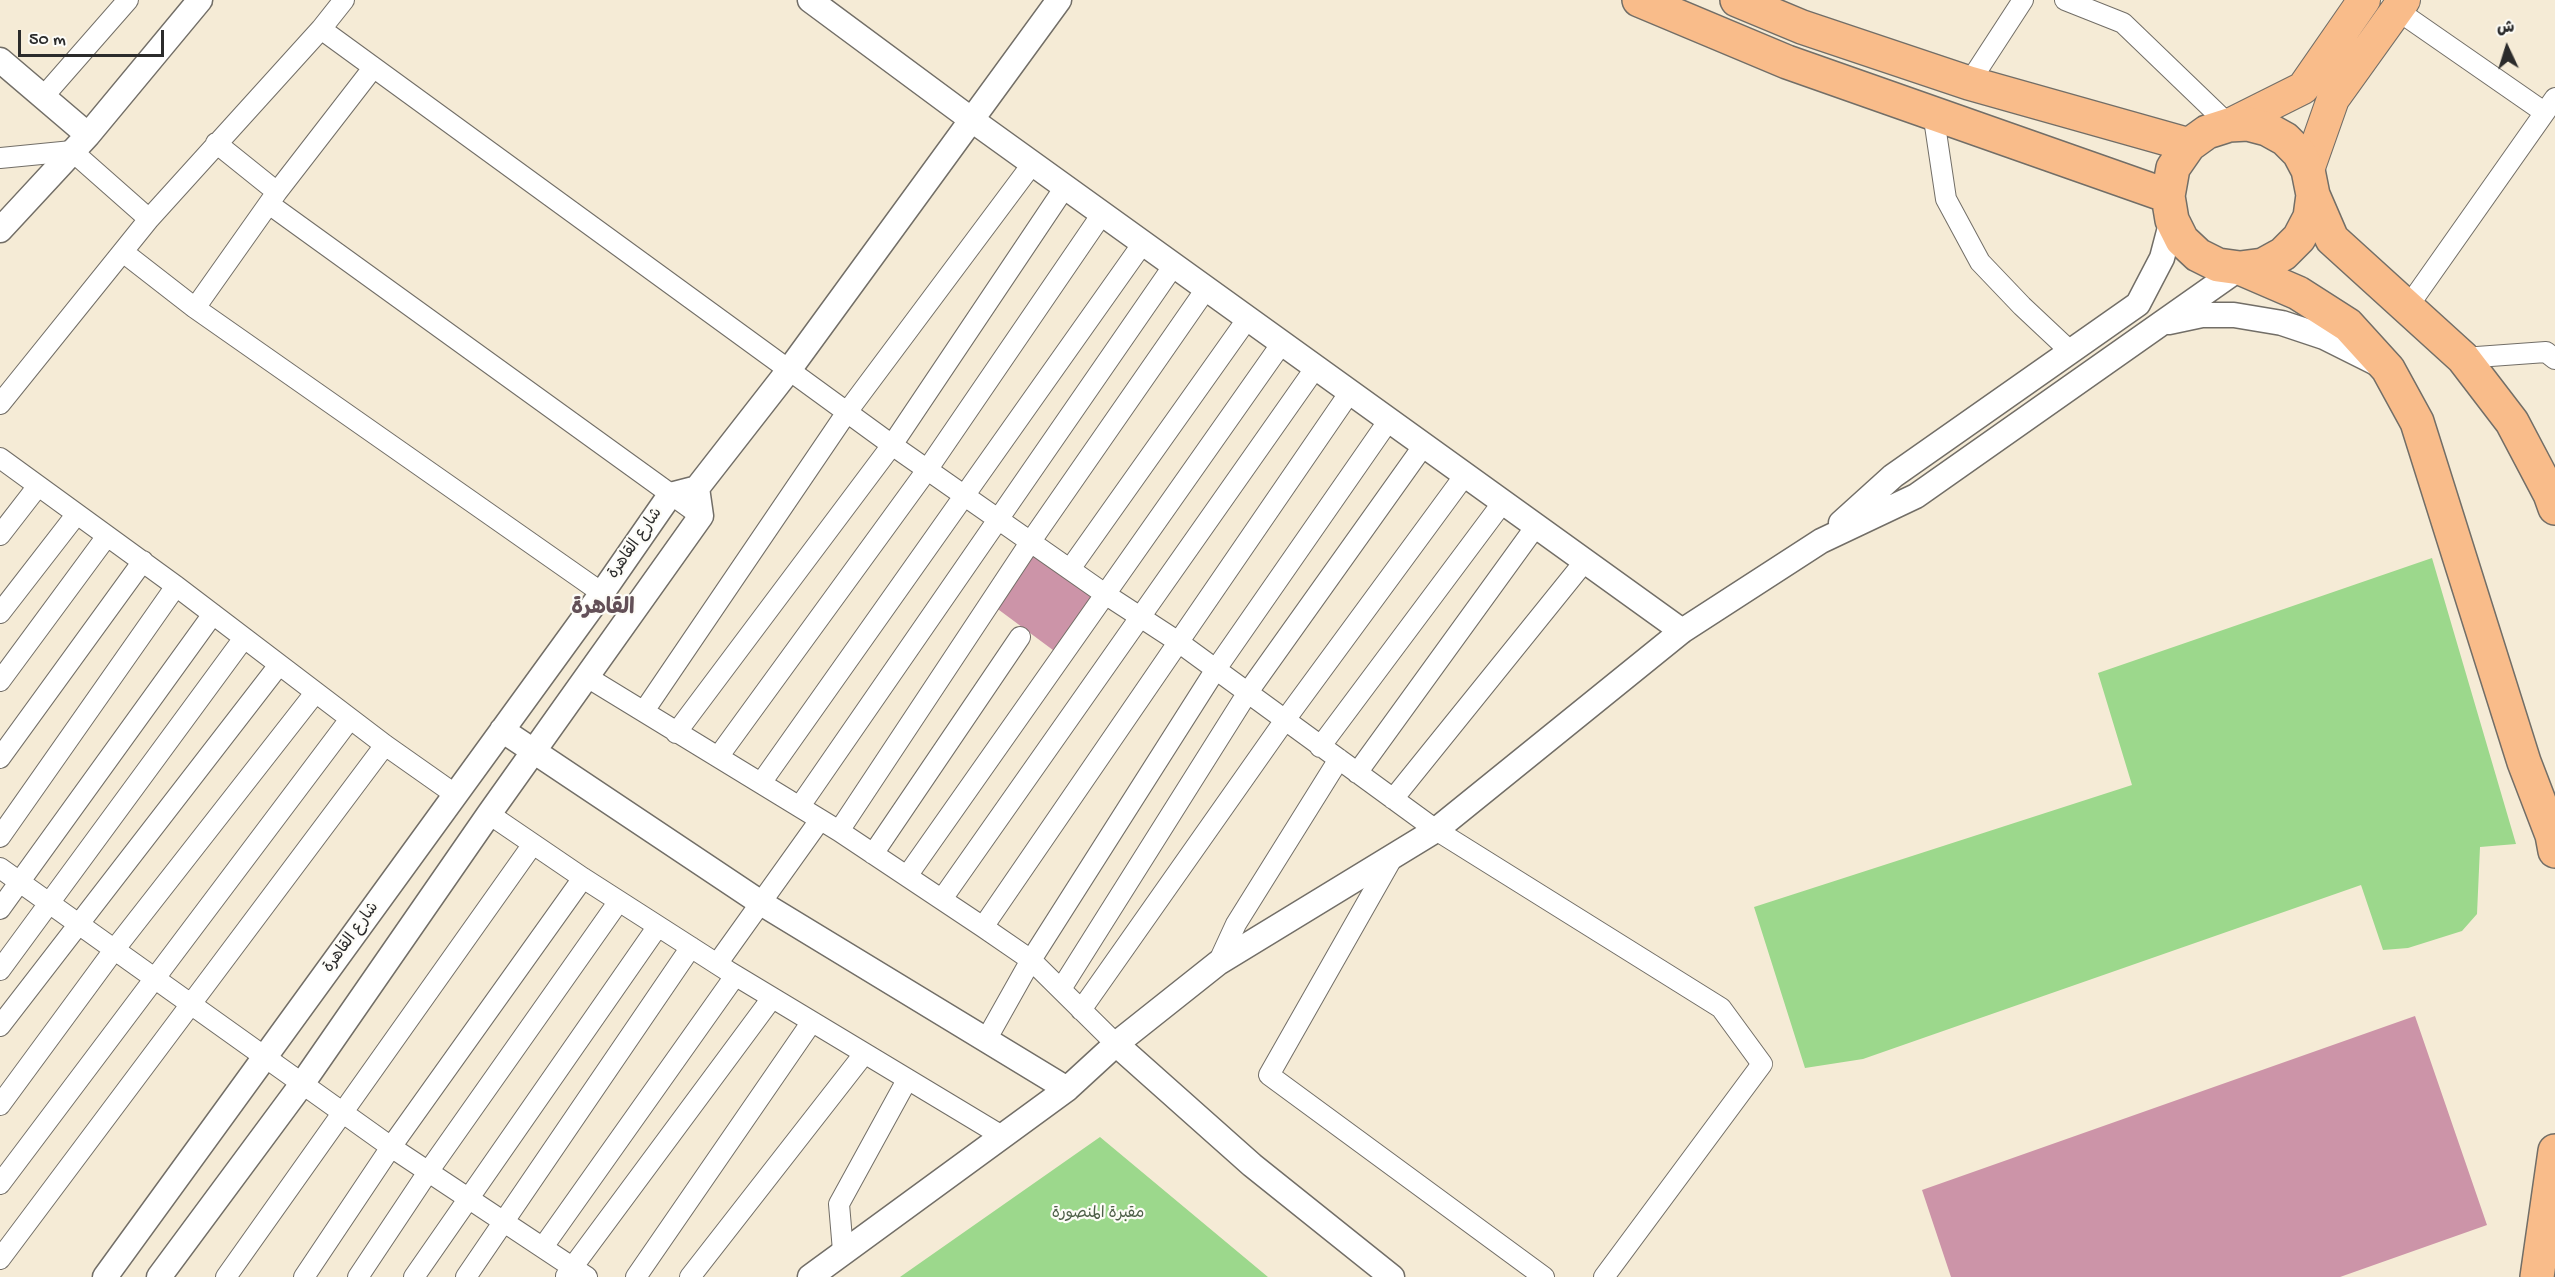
<!DOCTYPE html>
<meta charset="utf-8">
<style>
body{margin:0}
#map{position:relative;width:2555px;height:1277px;overflow:hidden;background:#f5ebd6;font-family:"Gochi Hand","Playpen Sans Arabic",sans-serif}
canvas{display:block}
.north{position:absolute;left:2477px;top:18px;width:60px;height:60px;-webkit-text-stroke:4px #fdfcf7;paint-order:stroke;rotate:356deg;font-size:16px;font-weight:700;line-height:24px;text-align:center;color:#2b2b2b}
.north::after{content:'';display:block;margin:auto;width:21px;height:27px;background:#2b2b2b;clip-path:polygon(50% 0,100% 100%,50% 72%,0 100%)}
.scale{position:absolute;left:18px;top:30px;width:146px;height:27px;box-sizing:border-box;border:3px solid #2b2b2b;border-top:0;padding-left:8px;font-size:18px;line-height:21px;white-space:nowrap;color:#2b2b2b;-webkit-text-stroke:4px #fdfcf7;paint-order:stroke}
</style>
<div id="map">
<canvas width="2555" height="1277"></canvas>
<div class="north">ش</div>
<div class="scale">50 m</div>
</div>
<script>
const g = document.querySelector('canvas').getContext('2d');
g.lineJoin = 'round';
function fillPath(path, color) { g.fillStyle = color; g.fill(path, 'evenodd'); }
const toPath = rows => new Path2D(rows.map(r => 'M' + r).join(''));
function stroke(path, color, width, dash) { g.strokeStyle = color; g.lineWidth = width; g.lineCap = dash ? 'butt' : 'round'; g.setLineDash(dash || []); g.stroke(path); }
function write(font, color, halo, rows, align = 'center') {
  g.font = font + ' "Gochi Hand","Playpen Sans Arabic",sans-serif'; g.lineWidth = 4.5; g.setLineDash([]); g.textBaseline = 'middle'; g.strokeStyle = halo; g.fillStyle = color; for (const [text, x, y, turn = 0] of rows) {
    g.save(); g.translate(x, y); g.rotate((+turn || 0) * Math.PI / 180); g.textAlign = isNaN(turn) ? turn : align; if (halo) g.strokeText(text, 0, 0); g.fillText(text, 0, 0); g.restore();
  }
}
fillPath(toPath([
 [2432,558,2516,844,2480,847,2477,914,2462,931,2408,948,2383,950,2361,885,1863,1059,1805,1068,1754,907,2132,785,2098,673],
 [1100,1137,1268,1277,900,1277]
]), '#9cd88c');
fillPath(toPath([
 [1031,541,1105,594,1061,656,991,604],
 [2415,1016,2487,1225,2340,1277,1951,1277,1922,1190]
]), '#cc94a8');
const minor = toPath([
 [2065,0,2123,23,2229,125],
 [2397,10,2544,112],
 [321,29,892,445,1105,594,1177,641,1436,830,1721,1008,1762,1064,1604,1277],
 [1969,83,2023,0],
 [43,97,128,0],
 [1933,112,1946,199,1980,262,2022,306,2071,352],
 [216,143,277,192],
 [0,158,72,151,149,219],
 [269,204,701,516],
 [123,252,195,308,602,593],
 [195,308,277,192,373,68],
 [2407,308,2555,98],
 [2463,358,2546,352,2555,359],
 [0,404,149,219,321,29,344,0],
 [0,458,176,586,385,745,456,795],
 [0,535,38,486],
 [1070,569,1248,318],
 [0,613,76,515],
 [587,677,839,831,983,927,1031,960,1116,1044],
 [0,681,107,536],
 [644,711,847,412,1033,163],
 [676,733,892,445,1065,187],
 [1320,747,1503,502],
 [718,757,927,470,1102,214],
 [0,758,143,561],
 [1357,773,1536,526],
 [761,783,1143,243],
 [1393,799,1585,561],
 [800,806,1174,265],
 [489,814,583,878,728,971,1002,1136],
 [839,831,1031,541,1206,289],
 [0,837,176,586],
 [873,854,1020,637],
 [1394,855,1269,1075,1544,1277],
 [0,868,391,1147,587,1277],
 [907,876,1282,343],
 [942,899,1316,367],
 [0,909,213,614],
 [983,927,1350,392],
 [1218,963,1236,924,1339,759],
 [717,964,820,820],
 [0,970,244,638],
 [1061,989,1248,692,1424,445],
 [1081,1010,1285,720,1465,475],
 [0,1026,279,665],
 [986,1040,1031,960,1216,669,1389,420],
 [0,1105,114,950,315,693],
 [0,1184,350,719],
 [543,1247,735,976],
 [843,1251,839,1204,907,1080],
 [0,1259,385,745],
 [566,1276,772,998],
 [226,1277,533,844],
 [304,1277,391,1147,583,878],
 [358,1277,428,1172,619,901],
 [414,1277,658,926],
 [466,1277,691,947],
 [636,1277,811,1023],
 [690,1277,864,1054]
]);
const tertiary = toPath([
 [810,0,972,120,1682,631],
 [0,60,88,135],
 [0,230,88,135,200,0],
 [2169,322,2202,315,2234,315,2282,323,2324,337,2376,363],
 [697,488,789,370,1059,0],
 [1841,523,1893,476,2138,304,2162,258,2172,220],
 [502,730,761,903,1067,1089],
 [1116,1044,1252,1165,1392,1277],
 [105,1277,602,593,670,495,697,488],
 [159,1277,302,1084,489,814,701,516,697,488],
 [810,1277,1067,1089,1116,1044,1218,963,1436,830,1682,631,1821,541,1916,496,2240,268]
]);
const primary = toPath([
 [2229,125,2303,88,2364,0],
 [2308,170,2333,99,2404,0]
]);
const trunk = toPath([
 [1639,0,1787,62,2168,196],
 [1737,0,1802,27,1969,83,2189,145],
 [2313,195,2310,217,2299,238,2283,254,2263,265,2240,268,2218,265,2198,255,2182,240,2172,220,2168,196,2173,168,2189,145,2207,132,2229,125,2248,124,2267,129,2285,139,2299,153,2308,170,2313,195,2332,239,2463,358,2512,422,2550,494,2555,508],
 [2240,268,2298,293,2348,325,2388,369,2417,422,2524,762,2552,835,2555,851],
 [2537,1277,2555,1151]
]);
stroke(minor, '#726e67', 22);
stroke(tertiary, '#726e67', 27);
stroke(primary, '#726e67', 34);
stroke(trunk, '#726e67', 36);
stroke(minor, '#fff', 20);
stroke(tertiary, '#fff', 24);
stroke(primary, '#f9bc8a', 32);
stroke(trunk, '#f9bc8a', 33);
write('16px', '#2b2b2b', '#fdfcf7', [
 ["شارع القاهرة",636,544,-55],
 ["شارع القاهرة",352,938,-54]
]);
write('16px', '#4d5f48', '#fdfcf7', [
 ["مقبرة المنصورة",1098,1215]
]);
write('bold 22px', '#635057', '#fdfcf7', [
 ["القاهرة",603,610]
]);
</script>
